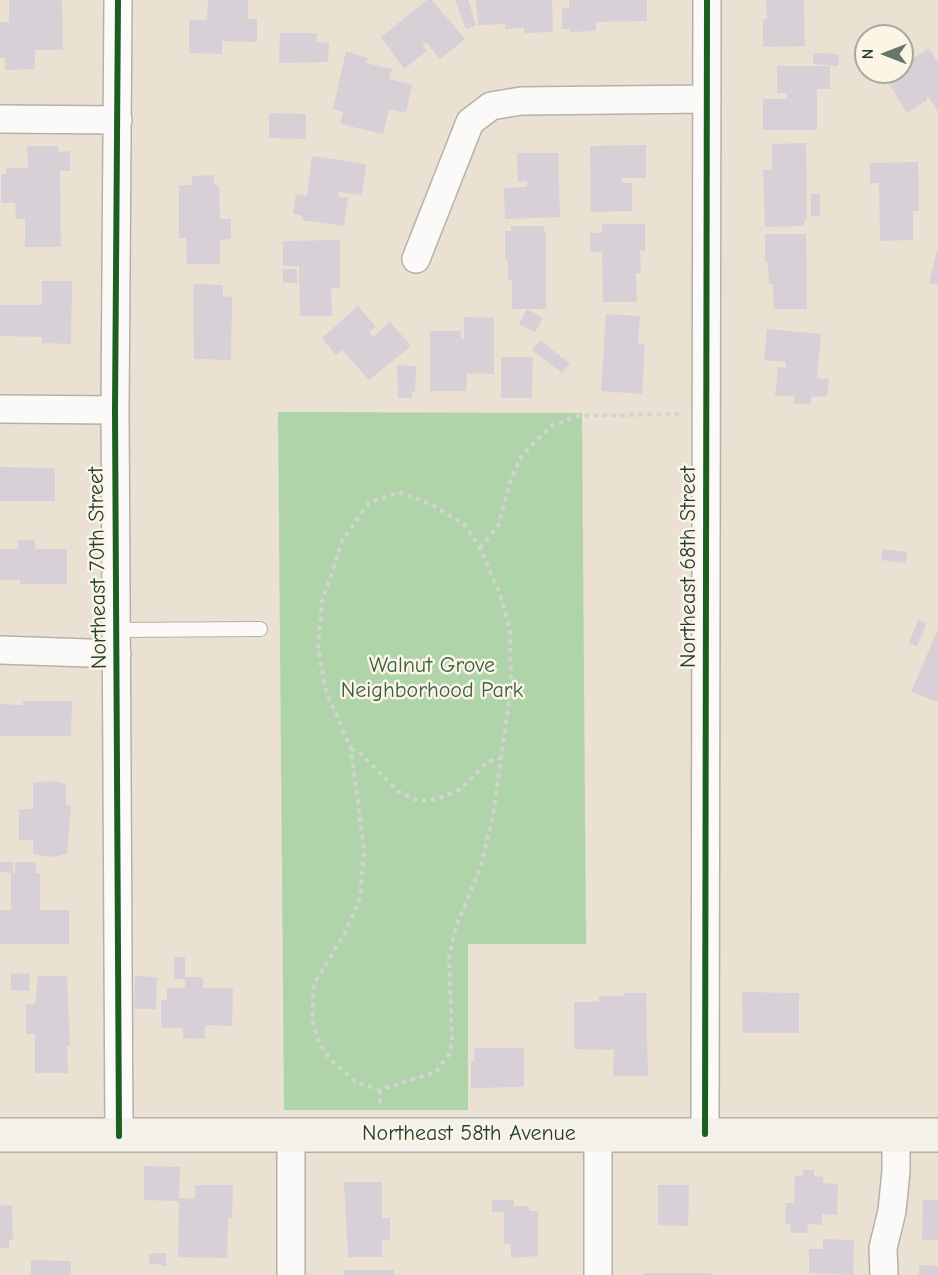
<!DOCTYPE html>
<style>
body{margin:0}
#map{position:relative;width:938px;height:1275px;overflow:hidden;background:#eae1d3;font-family:"Comic Neue",sans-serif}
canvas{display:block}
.north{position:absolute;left:854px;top:24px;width:60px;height:60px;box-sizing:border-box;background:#fcf5e5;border:2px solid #a4ab9e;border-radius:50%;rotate:270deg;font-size:16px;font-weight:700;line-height:24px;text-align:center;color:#1f3d34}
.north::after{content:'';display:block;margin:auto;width:21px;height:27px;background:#66766c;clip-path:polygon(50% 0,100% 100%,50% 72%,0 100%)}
</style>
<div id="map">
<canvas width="938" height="1275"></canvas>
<div class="north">N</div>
</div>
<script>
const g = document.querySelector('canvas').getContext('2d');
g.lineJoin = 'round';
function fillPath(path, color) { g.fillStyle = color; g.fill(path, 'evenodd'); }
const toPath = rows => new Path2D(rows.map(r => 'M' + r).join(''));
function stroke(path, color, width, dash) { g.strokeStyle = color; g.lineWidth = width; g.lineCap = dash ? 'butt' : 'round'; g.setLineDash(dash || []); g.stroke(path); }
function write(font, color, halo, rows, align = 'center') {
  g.font = font + ' "Comic Neue",sans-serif'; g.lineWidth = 5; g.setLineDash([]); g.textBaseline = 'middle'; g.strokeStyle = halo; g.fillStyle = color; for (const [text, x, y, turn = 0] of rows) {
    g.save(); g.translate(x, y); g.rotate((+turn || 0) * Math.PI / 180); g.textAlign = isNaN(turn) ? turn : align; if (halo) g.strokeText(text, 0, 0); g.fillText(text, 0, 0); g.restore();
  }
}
fillPath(toPath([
 [278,412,582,413,586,944,468,944,468,1110,284,1110]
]), '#afd4a9');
fillPath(toPath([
 [9,0,62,0,63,50,35,50,35,69,5,70,5,58,0,58,0,22,9,22],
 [208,0,248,0,248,19,257,19,257,42,222,41,222,54,189,53,189,20,207,20],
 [427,0,432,0,465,39,440,59,426,42,422,45,427,51,404,69,381,37],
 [455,0,468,0,476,25,466,29],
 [476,0,552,0,553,32,524,33,524,28,505,29,505,24,478,25],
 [569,0,647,0,647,21,596,22,596,31,570,32,570,29,562,29,562,8,569,8],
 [766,0,804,0,805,46,763,47,763,19,767,19],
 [280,33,317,33,317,42,329,43,328,62,279,63],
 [929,48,938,63,938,112,927,95,927,100,907,113,885,77,892,72,902,72,902,57,906,63],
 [346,51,368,58,366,63,392,69,389,79,412,84,406,113,389,109,383,134,340,124,343,112,333,109],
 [813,53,839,54,838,66,813,64],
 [777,66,830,66,830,89,817,89,817,130,763,130,763,99,787,99,787,93,777,93],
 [269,113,306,114,306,139,269,138],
 [806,143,807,219,804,219,804,226,765,227,763,170,772,170,772,144],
 [646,145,646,178,622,178,622,183,632,183,632,211,591,212,590,146],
 [27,146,58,146,59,152,70,151,70,171,60,171,61,247,25,247,25,219,16,219,15,203,1,203,1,174,6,174,6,168,28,168],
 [517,153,558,153,560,217,505,219,504,188,527,187,527,181,518,182],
 [312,156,366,164,362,195,338,192,338,197,348,198,344,226,302,220,303,216,293,214,296,194,307,196],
 [918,162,919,211,913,211,913,240,880,241,879,183,870,183,870,163],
 [214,175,214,185,219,185,220,219,231,219,231,239,220,240,220,264,187,264,186,238,179,238,179,185,192,185,192,176],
 [811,194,820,194,820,216,811,216],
 [602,224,645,224,645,251,640,251,641,273,636,273,637,302,603,302,602,252,590,252,590,233,602,233],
 [511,226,544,226,544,231,546,231,546,309,512,309,512,280,508,280,508,259,505,259,505,231,511,231],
 [765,234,806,234,807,309,774,309,773,284,769,284,768,263,765,263],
 [340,240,340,288,331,288,332,316,300,316,299,266,283,266,283,241],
 [937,251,938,251,938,285,929,283],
 [283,269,297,269,297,283,283,283],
 [42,281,72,281,71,344,42,343,42,337,0,336,0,305,42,305],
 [193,284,223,285,223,296,232,297,231,360,194,359],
 [358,306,376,327,369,332,373,337,390,322,411,346,369,380,342,350,336,355,322,338],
 [527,309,543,318,535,332,519,324],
 [606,314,640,316,638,344,645,344,642,394,601,391],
 [464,317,494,318,494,374,467,373,466,391,430,391,430,331,461,331,461,339,464,339],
 [767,329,821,334,817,378,829,379,827,396,811,397,811,405,794,403,795,396,775,396,778,367,786,368,786,362,764,360],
 [540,340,570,364,562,373,532,350],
 [501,357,533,357,532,398,501,398],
 [397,365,416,366,415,392,412,392,412,398,398,398],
 [0,467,55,468,55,501,0,501],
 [18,540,35,540,35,549,67,549,67,584,20,584,20,580,0,580,0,549,18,549],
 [883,549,907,552,906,563,881,560],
 [918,620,927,623,917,646,909,643],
 [938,629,938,702,911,692],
 [23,701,72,701,71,736,0,736,0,704,23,705],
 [51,781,66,784,66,805,71,805,67,854,52,857,33,854,33,840,19,840,19,809,33,809,33,783],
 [0,862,13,862,13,873,0,872],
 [15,862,36,862,36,873,40,873,40,910,69,910,69,944,0,944,0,910,11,910,11,873,15,873],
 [174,957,185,957,185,979,174,979],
 [11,973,30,974,29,991,11,990],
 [38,976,67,976,70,1046,67,1046,68,1073,35,1073,35,1034,26,1034,26,1004,35,1004],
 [135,976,157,977,156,1009,134,1009],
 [185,977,203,977,203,988,233,988,232,1026,208,1025,205,1028,205,1039,183,1038,183,1028,161,1028,161,1000,167,1000,167,988,185,988],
 [742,992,799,993,799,1033,743,1033],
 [624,993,646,993,648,1076,613,1076,614,1050,574,1049,574,1002,599,1002,599,996,624,996],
 [474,1048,524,1048,524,1087,471,1088,471,1061,475,1061],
 [144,1166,180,1167,179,1198,195,1199,195,1185,233,1185,232,1218,228,1218,227,1258,178,1257,179,1201,144,1200],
 [803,1170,814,1170,814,1176,823,1177,823,1183,838,1184,837,1215,822,1214,822,1225,808,1224,807,1233,790,1233,791,1224,785,1224,786,1203,794,1203,795,1176,803,1176],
 [344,1182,382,1182,382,1218,390,1218,390,1240,382,1240,382,1257,348,1257],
 [658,1185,689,1185,688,1226,658,1225],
 [492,1200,514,1200,514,1206,529,1206,529,1211,538,1211,538,1256,511,1258,511,1244,504,1244,504,1212,492,1212],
 [923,1200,938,1200,938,1240,922,1240],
 [12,1205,13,1240,9,1240,9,1248,0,1248,0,1206],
 [823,1239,854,1240,853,1275,809,1273,809,1249,823,1249],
 [155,1253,166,1253,166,1266,149,1263,149,1255],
 [31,1260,71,1261,71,1275,31,1275],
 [919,1265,938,1266,938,1275,919,1275],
 [344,1270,394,1270,394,1275,344,1275],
 [643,1273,711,1273,711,1275,643,1275]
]), '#d7d0d6');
const lane = toPath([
 [117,630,260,629]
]);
const street = toPath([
 [118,0,115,410,119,1136],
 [0,119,118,120],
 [416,259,470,122,491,106,521,101,707,99],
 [0,409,115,410],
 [0,650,117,654],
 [598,1134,598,1275],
 [705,1134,707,0],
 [291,1135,291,1275],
 [884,1275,883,1248,892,1211,896,1171,896,1136]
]);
const secondary = toPath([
 [0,1135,938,1135]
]);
stroke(lane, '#b4b1a8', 16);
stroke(street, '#b4b1a8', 30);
stroke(secondary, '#b4b1a8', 36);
stroke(toPath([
 [399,492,432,505,464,524,480,548,500,594,510,630,511,688,493,815,481,866,456,927,449,956,452,1040,449,1054,436,1072,380,1090,356,1082,331,1060,319,1043,312,1020,314,984,344,935,360,898,364,850,351,749,326,691,318,649,322,602,343,539,369,503,399,492],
 [480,548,498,526,511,479,522,455,551,426,578,416,682,414],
 [351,749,358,751,399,792,419,801,438,799,461,789,488,761,499,759],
 [380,1090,380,1107]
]), '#d3d3cf', 4, [4.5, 4.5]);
stroke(lane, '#fcfaf8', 14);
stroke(street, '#fcfaf8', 27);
stroke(secondary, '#f4f0ea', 33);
stroke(toPath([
 [118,0,115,410,119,1136],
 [705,1134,707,0]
]), '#1b5e20', 6);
write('22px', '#1f3d34', '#fcf5e5', [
 ["Northeast 68th Street",689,567,-90],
 ["Northeast 70th Street",98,568,-91],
 ["Northeast 58th Avenue",469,1134]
]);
write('22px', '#376048', '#fcf5e5', [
 ["Walnut Grove",432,666],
 ["Neighborhood Park",432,691]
]);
</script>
